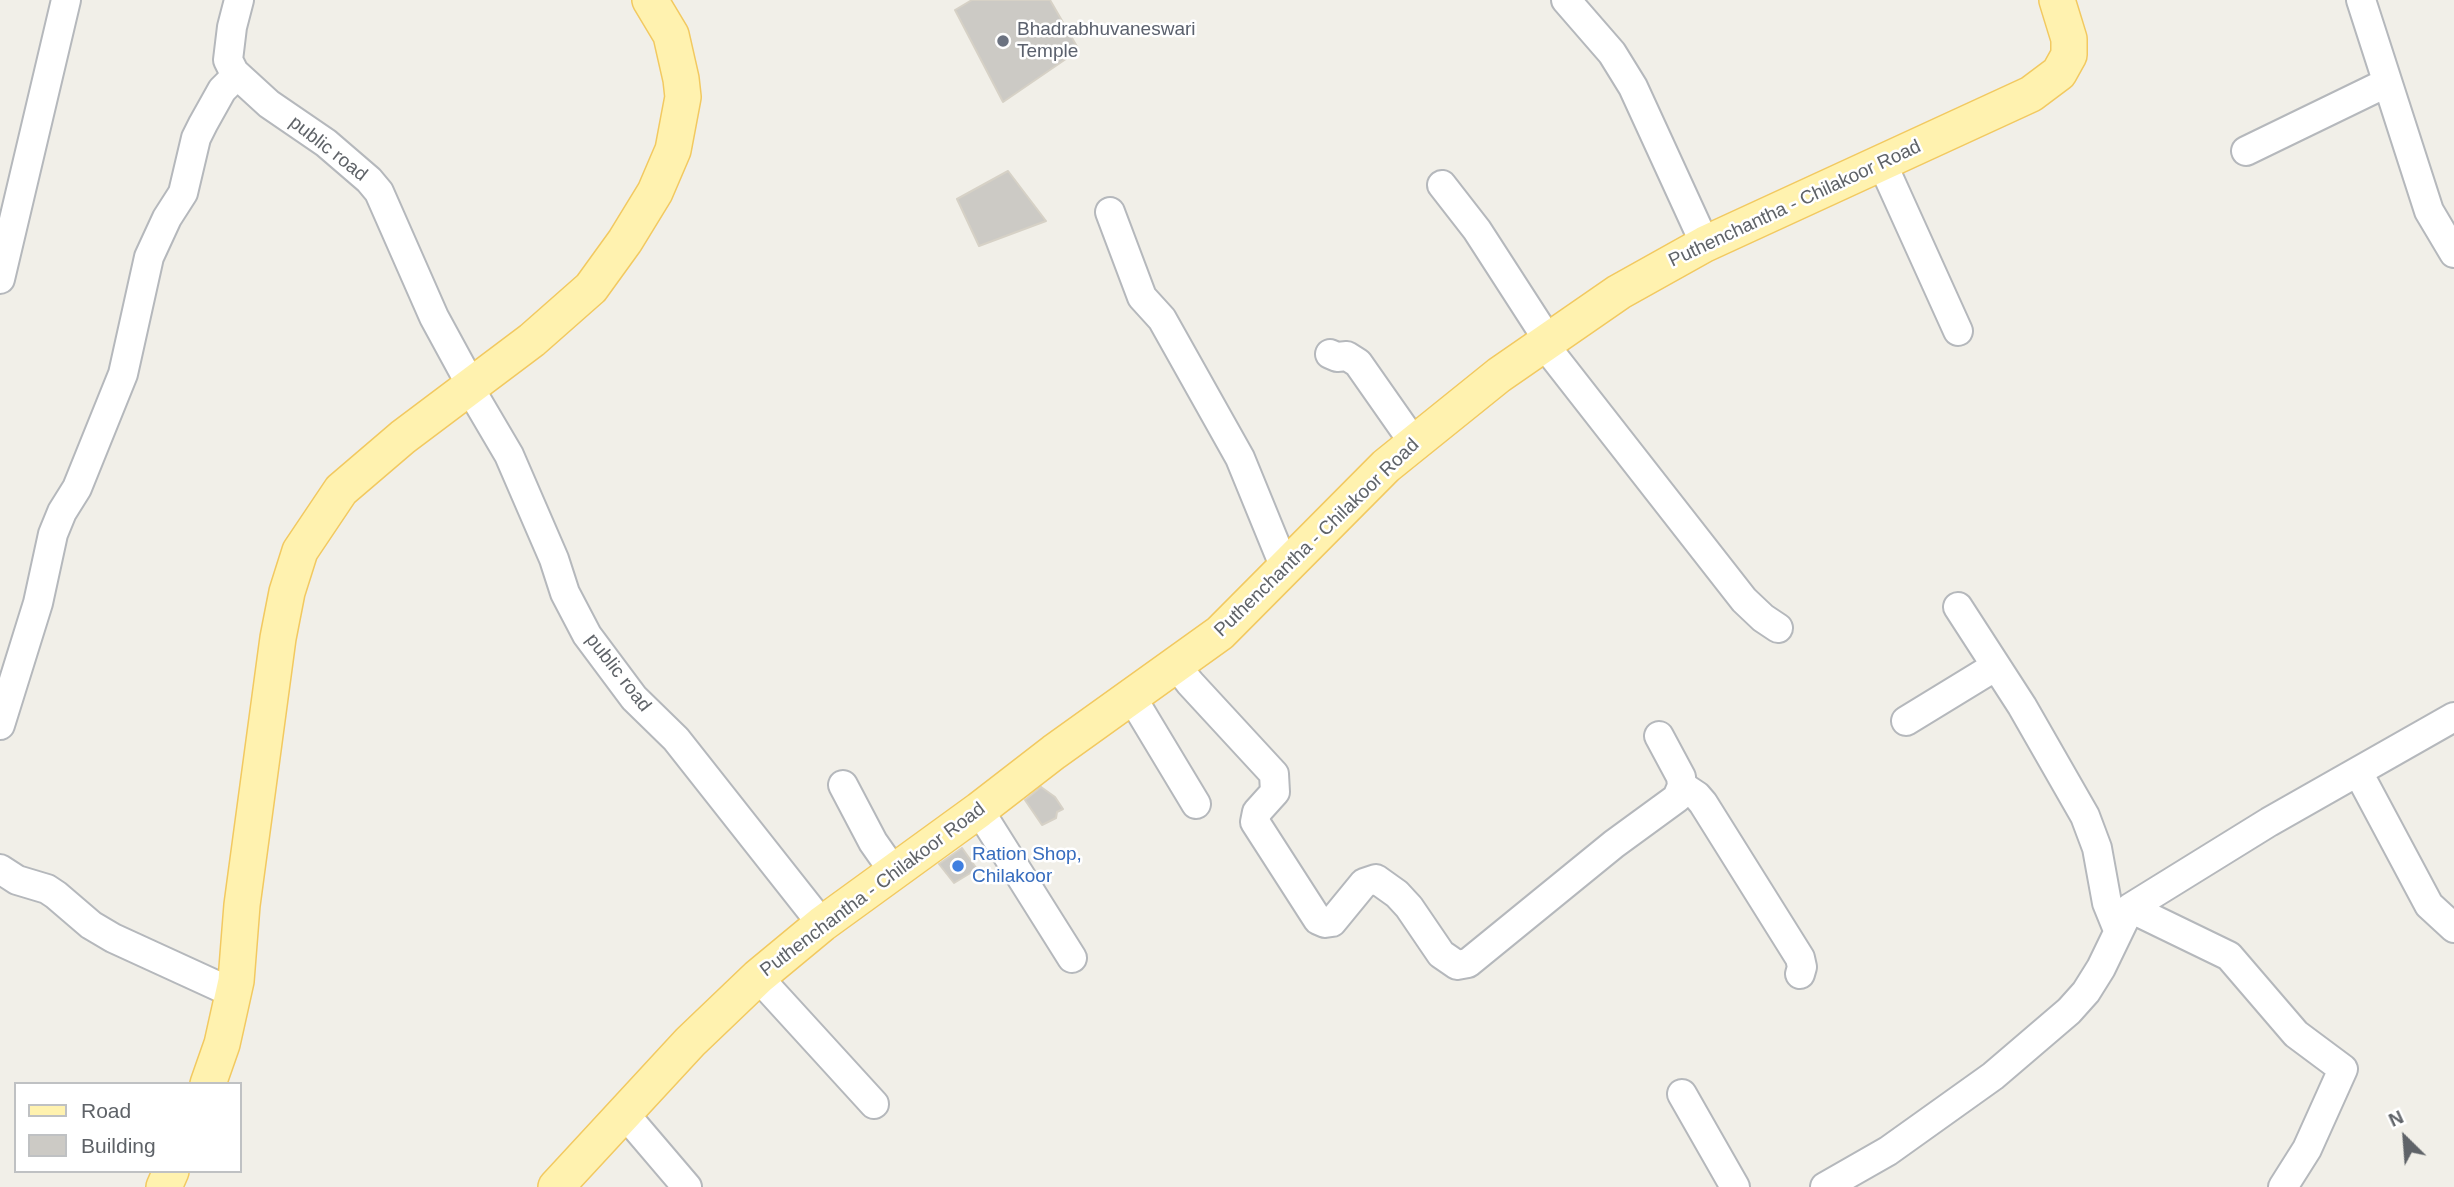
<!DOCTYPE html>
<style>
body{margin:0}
#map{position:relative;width:2454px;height:1187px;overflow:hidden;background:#f1efe8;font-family:Arial,sans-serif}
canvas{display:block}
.legend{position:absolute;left:14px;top:1082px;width:228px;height:91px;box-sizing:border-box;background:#fff;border:2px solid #bfc1c3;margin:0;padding:9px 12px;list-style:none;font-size:21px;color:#5f6368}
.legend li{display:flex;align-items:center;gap:14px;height:35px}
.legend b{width:35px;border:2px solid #bfc1c3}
.north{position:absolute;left:2370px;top:1103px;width:70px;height:70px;-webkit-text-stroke:5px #fff;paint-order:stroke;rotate:335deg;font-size:19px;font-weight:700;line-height:28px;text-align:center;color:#5f6368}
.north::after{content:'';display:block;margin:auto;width:24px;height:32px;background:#5f6368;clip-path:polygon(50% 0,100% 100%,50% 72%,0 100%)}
</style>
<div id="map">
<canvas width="2454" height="1187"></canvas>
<ul class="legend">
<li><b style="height:9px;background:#fff2af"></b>Road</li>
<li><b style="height:19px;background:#cccac5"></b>Building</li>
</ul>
<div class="north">N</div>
</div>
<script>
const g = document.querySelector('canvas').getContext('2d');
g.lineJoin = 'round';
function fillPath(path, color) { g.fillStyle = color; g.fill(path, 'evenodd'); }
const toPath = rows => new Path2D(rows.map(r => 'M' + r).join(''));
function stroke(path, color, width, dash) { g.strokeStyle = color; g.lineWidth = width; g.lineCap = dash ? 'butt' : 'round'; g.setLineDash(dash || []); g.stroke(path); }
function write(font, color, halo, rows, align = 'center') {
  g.font = font + ' Arial,sans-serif'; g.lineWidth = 5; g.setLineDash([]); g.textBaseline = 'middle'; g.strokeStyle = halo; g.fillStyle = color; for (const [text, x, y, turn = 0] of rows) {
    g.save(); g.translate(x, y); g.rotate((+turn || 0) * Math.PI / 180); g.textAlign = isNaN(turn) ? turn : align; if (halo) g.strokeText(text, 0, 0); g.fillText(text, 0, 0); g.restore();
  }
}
const building = toPath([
 [972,0,1050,0,1079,50,1003,102,955,10,972,0],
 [1008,171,1046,221,979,246,957,199,1008,171],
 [1041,787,1055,797,1063,809,1057,812,1056,818,1042,825,1025,800,1041,787],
 [962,848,977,869,954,883,939,864,962,848]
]);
fillPath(building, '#cccac5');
stroke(building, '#d6d1c6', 2);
const minor = toPath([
 [239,0,232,27,228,60,234,72,269,104,326,143,369,180,379,192,434,317,471,385],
 [1566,0,1612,53,1633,87,1705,244],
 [2361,0,2429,211,2454,253],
 [2246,151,2380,86],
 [1882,163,1958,331],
 [1442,185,1477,230,1548,340],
 [1110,212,1142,297,1162,319,1240,458,1285,568],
 [0,279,66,0],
 [1543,343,1744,600,1763,618,1778,628],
 [1330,354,1337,357,1347,356,1358,363,1414,443],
 [469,387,509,455,554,559,565,593,587,635,634,698,676,739,822,924],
 [1958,607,2022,706,2085,816,2097,848,2107,903,2118,930],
 [1176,665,1190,683,1274,774,1275,792,1257,812,1255,822,1318,920,1325,923,1332,922,1364,883,1376,879,1397,894,1409,907,1441,954,1457,965,1468,963,1614,844,1677,798,1682,786,1681,777,1659,736],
 [1131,696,1196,804],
 [1906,721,1996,666],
 [0,725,38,603,53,534,62,512,77,488,123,374,149,257,167,218,183,193,196,138,203,124,222,90,237,75],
 [2358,772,2429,905,2454,928],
 [843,785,873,842,894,872],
 [1682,786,1697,796,1703,803,1800,958,1802,967,1800,974],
 [979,810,1072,958],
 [0,869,17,880,47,889,56,895,91,925,113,938,233,993],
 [2130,908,2229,956,2296,1034,2343,1069,2307,1149,2283,1187],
 [758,977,874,1104],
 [1682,1094,1735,1187],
 [623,1112,687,1187],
 [1825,1187,1888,1151,1993,1076,2069,1011,2086,992,2101,968,2130,908,2269,822,2454,717]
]);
const major = toPath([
 [208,1084,222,1044,236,981,242,905,278,638,287,592,300,551,341,490,403,437,532,340,591,288,625,241,655,192,673,150,683,97,681,79,671,35,650,0],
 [164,1187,171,1171],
 [556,1187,690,1042,758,977,822,924,979,810,1054,752,1220,633,1386,466,1499,375,1619,292,1705,244,2031,94,2059,73,2069,55,2069,39,2057,0]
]);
stroke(minor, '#b5b8bc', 32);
stroke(major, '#f2c960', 38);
stroke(minor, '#fff', 28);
stroke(major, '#fff2af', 35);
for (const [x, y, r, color] of [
 [1003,41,7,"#6b7280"],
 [958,866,7,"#3f7fe0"]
]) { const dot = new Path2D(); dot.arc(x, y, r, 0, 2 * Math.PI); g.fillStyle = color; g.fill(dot); stroke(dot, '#fff', 2.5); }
write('19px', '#5b616d', '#fff', [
 ["Bhadrabhuvaneswari",1017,30],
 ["Temple",1017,52]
], 'left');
write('19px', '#5f6368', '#fff', [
 ["public road",328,149,38],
 ["Puthenchantha - Chilakoor Road",1795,204,-25],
 ["Puthenchantha - Chilakoor Road",1317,538,-44],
 ["public road",618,673,52],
 ["Puthenchantha - Chilakoor Road",873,890,-37]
]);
write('19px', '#366cbe', '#fff', [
 ["Ration Shop,",972,855],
 ["Chilakoor",972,877]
], 'left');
</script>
